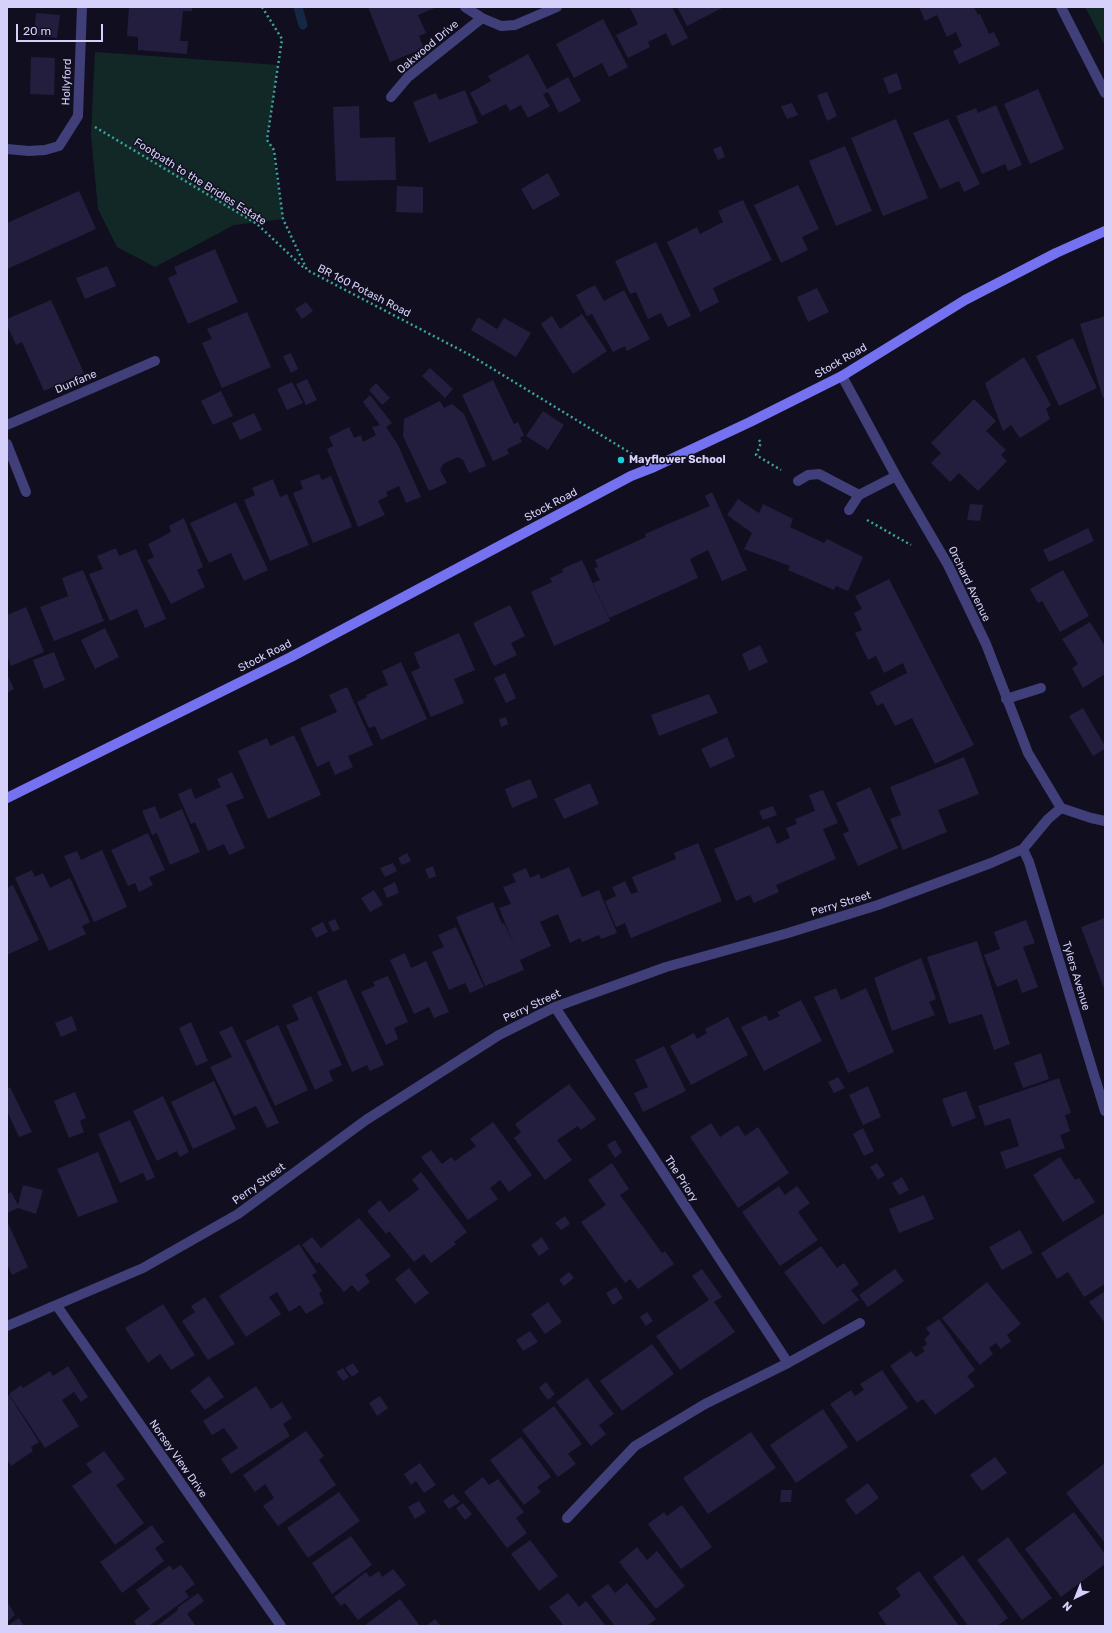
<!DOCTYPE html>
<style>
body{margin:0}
#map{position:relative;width:1112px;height:1633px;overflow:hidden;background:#110f1f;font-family:Rubik,sans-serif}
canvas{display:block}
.frame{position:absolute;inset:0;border:8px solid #d5d1fa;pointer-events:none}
.north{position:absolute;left:1056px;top:1577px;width:40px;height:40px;-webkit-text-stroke:3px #110f1f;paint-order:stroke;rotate:223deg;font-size:11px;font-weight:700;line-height:16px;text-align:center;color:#d5d1fa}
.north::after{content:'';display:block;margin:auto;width:14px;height:18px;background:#d5d1fa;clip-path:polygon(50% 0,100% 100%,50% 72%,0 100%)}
.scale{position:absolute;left:16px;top:24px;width:87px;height:18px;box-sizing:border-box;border:2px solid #d5d1fa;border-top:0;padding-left:5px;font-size:12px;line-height:14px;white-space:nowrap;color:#d5d1fa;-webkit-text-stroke:3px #110f1f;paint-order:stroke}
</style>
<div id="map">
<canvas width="1112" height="1633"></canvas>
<div class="frame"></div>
<div class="north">N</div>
<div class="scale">20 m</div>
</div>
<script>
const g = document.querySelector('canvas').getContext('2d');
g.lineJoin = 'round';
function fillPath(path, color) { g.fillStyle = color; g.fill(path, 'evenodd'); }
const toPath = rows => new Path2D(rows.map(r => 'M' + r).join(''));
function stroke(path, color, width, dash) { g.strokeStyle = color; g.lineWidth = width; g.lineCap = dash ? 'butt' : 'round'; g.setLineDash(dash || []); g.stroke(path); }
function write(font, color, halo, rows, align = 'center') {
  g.font = font + ' Rubik,sans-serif'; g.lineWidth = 3; g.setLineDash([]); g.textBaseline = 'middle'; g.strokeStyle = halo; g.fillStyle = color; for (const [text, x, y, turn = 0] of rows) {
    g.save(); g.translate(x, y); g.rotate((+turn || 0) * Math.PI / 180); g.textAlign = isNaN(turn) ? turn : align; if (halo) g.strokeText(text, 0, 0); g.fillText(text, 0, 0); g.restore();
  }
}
fillPath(toPath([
 [1085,7,1105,7,1105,46,1093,22],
 [95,52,278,65,267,140,272,147,283,219,234,225,155,267,117,247,98,209,91,135]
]), '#122827');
stroke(toPath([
 [298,7,303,25]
]), '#142743', 9);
fillPath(toPath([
 [129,7,192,7,192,11,183,11,180,41,188,41,187,54,138,50,138,37,127,36],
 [368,7,437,7,418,15,426,33,419,36,424,48,390,62],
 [632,7,672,7,688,38,672,46,666,33,648,42,650,47,628,58,616,35,638,24,630,8],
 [677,7,724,7,687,26],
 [919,7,974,7,978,15,980,14,989,34,994,32,1000,45,959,64,953,51,962,46,956,32,947,37,937,15,925,21],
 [36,13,60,15,57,38,34,35],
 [603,19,628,67,609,77,602,63,574,78,556,44],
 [528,54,547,89,568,77,581,101,559,113,548,92,543,94,550,106,528,118,521,105,510,111,506,104,482,116,470,93,491,81,488,76],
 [31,57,55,58,54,95,30,94],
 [897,73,902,89,889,94,883,78],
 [1038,89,1064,149,1030,164,1004,104],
 [465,90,478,123,429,143,413,102,436,93,439,100],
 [827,92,837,116,827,121,817,95],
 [792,103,798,115,787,119,781,106],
 [996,105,1022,165,1008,171,1005,164,982,174,956,116,976,108,978,113],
 [359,106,360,138,395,137,396,180,336,181,333,107],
 [896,119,928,198,883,216,851,138],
 [948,119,980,184,964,192,959,181,940,189,913,133],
 [721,146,725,157,718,160,713,149],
 [845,146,872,211,836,226,809,161],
 [548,173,560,195,533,210,521,189],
 [798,185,819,229,802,237,808,250,781,263,754,205],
 [397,186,423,187,423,213,396,212],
 [79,191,96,229,7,269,7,223],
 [743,200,772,260,713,288,719,302,700,312,667,242,697,227,700,234,723,222,718,211],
 [656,242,691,316,668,327,661,313,648,319,636,292,630,294,615,261],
 [215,249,238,302,188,324,168,278,177,274,174,267],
 [107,266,116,286,85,299,76,278],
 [595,285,604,301,624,290,650,339,627,351,625,346,613,352,592,314,587,316,576,295],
 [817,288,829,312,808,322,797,297],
 [51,300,84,373,44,391,22,342,16,345,7,325,7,319],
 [306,302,313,311,302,319,295,309],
 [247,312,271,367,222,388,202,343,212,339,207,329],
 [582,314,607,351,573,374,541,324,552,316,560,329],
 [1105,316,1105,397,1103,398,1080,324],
 [478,317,497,329,504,318,531,333,516,357,471,330],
 [1073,338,1097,388,1059,406,1036,356],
 [291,353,298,369,291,373,283,356],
 [1024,357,1051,405,1046,409,1050,419,1020,438,1011,425,1003,431,985,383],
 [430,368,453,389,445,398,422,376],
 [307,379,317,400,306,405,296,384],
 [493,380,514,424,518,422,524,435,520,438,522,442,507,449,509,454,493,461,462,395],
 [292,382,303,403,287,410,277,389],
 [376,383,390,398,382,405,369,390],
 [221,391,233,416,213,425,201,401],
 [370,395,392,423,386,427,398,445,421,497,406,503,399,486,386,492,388,496,378,501,385,515,358,527,327,449,333,446,329,437,349,427,354,438,361,435,363,442,376,435,372,427,380,425,363,402],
 [974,399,996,421,986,431,1006,450,1001,455,1007,461,978,491,959,473,950,482,931,463,941,453,931,443],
 [440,401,444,408,452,404,464,414,486,466,469,473,463,460,458,457,443,464,440,470,447,483,429,491,403,436,404,419],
 [543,411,564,425,548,450,526,436],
 [254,413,262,430,240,440,232,423],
 [319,474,322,480,331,476,352,527,313,543,293,493,303,489,300,481],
 [273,479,280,497,287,494,309,545,270,561,244,500,255,495,252,488],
 [712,492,747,570,722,581,708,550,690,559,698,578,609,618,593,583,600,580,594,568,598,567,595,560,646,537,645,534,710,506,705,496],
 [738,499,759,513,763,504,793,519,790,527,824,543,827,539,863,557,848,591,836,586,834,590,788,570,790,566,744,549,752,533,727,515],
 [236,502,268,570,244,581,231,553,209,563,190,523],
 [970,504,983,505,980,521,967,520],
 [184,518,203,567,197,570,205,587,171,604,147,560,154,557,148,544,171,532,169,526],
 [1088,528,1094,541,1049,562,1043,550],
 [116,548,119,556,136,549,166,619,145,628,137,609,110,621,89,574,103,569,97,556],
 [582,560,610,621,554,646,531,592,552,582,550,578,563,572,562,569],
 [83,570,104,621,54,641,40,607,68,596,62,578],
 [1063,570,1089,616,1060,632,1042,601,1038,603,1030,589],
 [889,579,974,745,935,764,912,718,895,726,883,703,877,706,870,692,907,673,903,663,884,673,876,656,868,660,855,633,862,630,854,613,862,609,855,596],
 [510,605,525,636,511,643,517,655,494,666,473,623],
 [26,607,44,652,11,666,7,656,7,615],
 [1090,622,1105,646,1105,674,1083,688,1072,668,1078,664,1062,639],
 [105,628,119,657,95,669,81,640],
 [459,633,475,670,454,679,464,703,431,717,411,672,420,668,414,653],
 [760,645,768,662,749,671,742,654],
 [54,652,65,680,44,689,33,660],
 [401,662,427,719,381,740,375,726,369,728,357,702,367,697,366,695,388,685,382,671],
 [505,673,516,698,506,703,494,678],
 [7,674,14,689,7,693],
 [347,687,373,745,348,756,353,767,335,775,329,761,317,767,300,728,337,712,329,695],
 [709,694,718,713,659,736,651,715],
 [1083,708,1105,746,1105,749,1093,756,1069,716],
 [506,717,508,724,501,727,499,719],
 [294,735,321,795,268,819,238,751,267,738,270,746],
 [727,737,735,757,710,768,701,749],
 [964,757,979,794,938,810,947,832,903,850,890,819,901,815,890,787],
 [232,772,244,798,226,805,245,848,229,855,224,844,208,851,195,822,191,824,178,794,191,788,195,799,221,787,217,779],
 [530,779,538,797,512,808,505,789],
 [590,783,599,804,564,819,554,799],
 [870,787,898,848,858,866,843,834,849,831,836,803],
 [823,790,838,823,823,829,836,859,776,885,779,892,754,903,750,895,736,901,714,849,769,826,777,844,790,838,786,828,797,824,795,819,815,811,809,795],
 [155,806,160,819,182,809,200,852,170,865,157,833,152,835,142,811],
 [773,806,777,815,763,820,759,811],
 [148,833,165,870,149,877,153,885,139,892,135,883,128,886,111,850],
 [698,843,722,901,631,938,625,923,616,927,605,901,616,896,612,887,625,881,631,894,638,892,632,877,676,859,674,853],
 [102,850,127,907,94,922,64,856,77,851,81,860],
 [407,853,411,861,402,865,398,858],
 [393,863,397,871,385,877,380,868],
 [433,866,436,876,429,879,425,869],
 [569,867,582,897,599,890,617,933,601,939,599,935,582,942,580,938,570,943,558,914,540,922,551,946,520,960,524,970,485,986,456,917,493,902,502,924,504,923,514,945,499,908,511,904,503,887,516,882,512,874,526,868,530,878,539,874,541,879],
 [32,870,35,877,43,873,50,888,70,878,90,922,82,926,86,934,49,951,15,878],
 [395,882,399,893,387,898,383,888],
 [13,885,39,940,7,955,7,888],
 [374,890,383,905,370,912,361,898],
 [1105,918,1105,991,1081,927],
 [335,919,340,929,333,932,328,922],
 [1026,920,1035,943,1023,947,1038,987,1022,993,1017,979,997,987,984,955,1000,949,994,932],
 [323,922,328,932,316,938,311,928],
 [456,927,484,987,470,993,465,983,449,990,432,952,444,947,438,935],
 [977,941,1010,1044,994,1050,982,1014,949,1024,927,957],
 [405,953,411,968,426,961,449,1012,434,1018,429,1007,414,1014,390,960],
 [921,958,936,999,929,1002,935,1015,892,1031,874,978],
 [388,976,408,1022,394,1028,398,1039,386,1045,361,992,375,986,373,982],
 [346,979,384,1065,370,1071,367,1065,352,1072,317,992],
 [836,988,841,1000,866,988,894,1052,848,1073,814,997],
 [311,996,342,1065,329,1071,333,1081,315,1090,286,1025,299,1020,292,1005],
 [801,1000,822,1041,764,1071,741,1027,766,1015,769,1021,780,1016,777,1012],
 [72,1016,77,1030,61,1037,55,1023],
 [728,1017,748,1055,691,1085,670,1046,694,1033,697,1039,707,1033,705,1029],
 [191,1022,208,1061,196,1066,179,1028],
 [278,1025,308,1090,275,1106,245,1041],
 [232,1026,279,1123,267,1128,256,1106,234,1116,210,1067,232,1057,219,1032],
 [664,1046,686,1091,643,1112,634,1093,648,1087,635,1060],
 [1041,1053,1049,1079,1023,1088,1014,1063],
 [838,1077,845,1088,834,1093,828,1082],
 [1059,1078,1071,1113,1065,1115,1070,1131,1060,1135,1065,1148,1006,1169,1000,1152,1019,1146,1010,1118,985,1126,978,1106],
 [214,1081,236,1129,193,1149,171,1102],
 [569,1084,596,1119,581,1130,578,1126,557,1140,572,1160,545,1180,514,1138,521,1132,515,1124],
 [868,1086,881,1117,863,1125,849,1095],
 [10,1087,32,1132,19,1137,7,1111,7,1089],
 [966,1091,976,1118,952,1127,942,1099],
 [75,1092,86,1118,80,1121,84,1132,69,1138,54,1101],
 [163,1096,189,1152,180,1157,177,1151,157,1161,133,1111],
 [130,1120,155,1177,147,1181,143,1173,120,1183,98,1134],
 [493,1122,532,1175,509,1192,500,1180,490,1188,498,1199,468,1220,421,1157,431,1150,442,1164,451,1157,455,1161,476,1146,470,1139],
 [711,1123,720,1137,738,1125,745,1136,758,1127,789,1173,738,1208,690,1137],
 [863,1128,874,1151,864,1156,853,1134],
 [615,1140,622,1152,615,1158,607,1145],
 [98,1152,118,1202,78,1217,57,1169],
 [1060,1157,1075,1180,1079,1178,1095,1202,1063,1222,1033,1175],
 [612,1163,629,1189,620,1195,662,1253,665,1251,674,1264,638,1289,630,1279,625,1283,581,1222,606,1205,588,1180],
 [877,1163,885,1175,878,1180,870,1167],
 [421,1172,467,1232,454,1242,456,1244,431,1263,424,1254,414,1262,389,1231,386,1234,367,1211,380,1200,389,1212,419,1189,412,1180],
 [902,1177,909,1190,899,1195,892,1183],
 [23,1185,43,1190,36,1214,18,1208,7,1213,7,1194,11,1192,18,1205],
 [779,1186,785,1195,797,1186,810,1203,798,1212,818,1240,780,1266,742,1212],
 [924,1195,934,1219,899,1233,889,1209],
 [1105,1213,1105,1284,1084,1297,1068,1272,1057,1279,1041,1253],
 [565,1216,570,1224,561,1230,555,1223],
 [359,1218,391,1256,365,1275,370,1282,358,1292,352,1285,344,1292,319,1262,317,1264,302,1245,312,1237,321,1248],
 [7,1221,28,1267,12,1275,7,1264],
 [1020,1230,1033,1253,1002,1270,989,1247],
 [542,1237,549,1249,539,1256,531,1245],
 [299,1244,317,1272,312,1275,322,1291,319,1293,324,1303,306,1314,300,1305,289,1312,277,1292,269,1297,281,1314,246,1337,219,1296],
 [821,1246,837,1268,844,1263,859,1284,851,1290,859,1300,823,1325,784,1272],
 [409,1268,429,1293,415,1304,395,1279],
 [702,1269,722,1297,714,1302,735,1332,680,1370,656,1336,709,1300,692,1276],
 [895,1269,904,1281,868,1307,859,1295],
 [569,1272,574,1278,564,1286,559,1280],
 [987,1282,1021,1324,1007,1335,1011,1341,1001,1349,996,1343,989,1348,993,1354,980,1365,942,1318],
 [616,1287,623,1298,613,1305,606,1293],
 [1105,1291,1105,1323,1089,1302],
 [205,1297,235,1344,208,1360,182,1321,195,1312,191,1306],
 [548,1302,562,1322,545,1334,531,1314],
 [163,1304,195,1355,171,1370,160,1354,148,1363,125,1328],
 [647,1312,653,1321,646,1326,640,1317],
 [939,1319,975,1370,967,1376,975,1386,935,1415,923,1399,917,1403,890,1366,911,1351,916,1357,925,1351,922,1348,927,1344,924,1339,930,1334,926,1328],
 [530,1331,538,1342,523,1351,516,1340],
 [652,1344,674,1374,622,1411,600,1381],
 [353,1363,359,1372,352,1377,345,1368],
 [68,1366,88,1397,81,1402,74,1392,62,1400,79,1426,45,1448,9,1394,21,1385,23,1388,50,1371,53,1376],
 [343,1368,349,1377,343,1381,336,1372],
 [882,1370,908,1408,857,1442,830,1404,851,1390,855,1396,864,1390,860,1384],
 [209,1376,224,1397,205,1410,190,1391],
 [587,1378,614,1414,599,1425,606,1434,591,1446,556,1402],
 [546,1382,555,1394,548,1400,539,1388],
 [256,1386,271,1409,282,1402,292,1418,283,1424,290,1436,231,1474,221,1459,238,1448,224,1428,212,1435,203,1421],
 [9,1395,39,1442,31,1447,33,1451,11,1466,7,1459,7,1396],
 [380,1396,388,1408,377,1416,369,1403],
 [554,1406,582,1444,568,1454,576,1464,558,1477,522,1430],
 [823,1409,848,1447,796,1483,770,1445],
 [306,1431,324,1456,319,1460,336,1485,278,1526,263,1506,274,1498,265,1484,255,1492,243,1475],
 [751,1432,776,1468,708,1514,683,1478],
 [521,1437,551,1477,537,1487,541,1492,524,1505,490,1460],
 [104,1451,125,1479,116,1485,144,1523,115,1545,72,1486,92,1472,86,1464],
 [995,1457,1007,1473,982,1491,970,1475],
 [420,1463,436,1485,424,1493,416,1481,411,1485,404,1474],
 [1105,1463,1105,1543,1066,1493],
 [483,1477,489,1485,498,1479,524,1512,516,1518,527,1533,507,1548,464,1492],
 [868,1483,879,1498,856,1515,845,1500],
 [781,1490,792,1490,791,1502,780,1502],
 [339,1492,360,1521,308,1558,287,1528],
 [453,1494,460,1502,449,1509,443,1501],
 [419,1501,426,1512,415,1519,408,1507],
 [463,1503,472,1514,465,1520,456,1508],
 [682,1505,712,1547,681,1569,648,1524,664,1512,667,1516],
 [1074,1512,1105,1554,1105,1564,1061,1597,1025,1549],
 [152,1525,164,1542,155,1548,164,1561,122,1593,100,1562],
 [351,1536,372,1565,332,1594,312,1563],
 [1008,1537,1052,1598,1022,1620,977,1560],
 [530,1540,558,1576,539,1591,511,1554],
 [637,1547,647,1560,657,1551,685,1586,656,1609,619,1562],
 [963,1555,1008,1618,997,1626,968,1626,933,1577],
 [170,1565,173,1570,181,1565,195,1584,185,1591,189,1597,149,1626,137,1626,134,1621,150,1609,136,1590],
 [393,1569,406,1585,358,1620,345,1603,341,1606,334,1597,366,1572,370,1577,379,1571,382,1577],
 [919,1571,959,1626,887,1626,878,1613,901,1596,896,1588],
 [627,1583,656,1619,647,1626,615,1626,591,1596,608,1584,615,1593],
 [198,1593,204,1601,187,1614,196,1626,157,1626,178,1610,177,1608],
 [568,1593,579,1607,586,1601,606,1626,564,1626,549,1607],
 [400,1599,420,1626,364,1626],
 [7,1601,15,1615,7,1622],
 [19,1618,24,1626,7,1626],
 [435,1619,441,1626,426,1626]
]), '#231d3e');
stroke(toPath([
 [262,7,282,39,267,140,274,150,283,219,307,270,470,355,632,454],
 [95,127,257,224,305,269],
 [759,440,761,443,756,455,781,470],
 [867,520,911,545]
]), '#3aa59e', 2.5, [2, 3]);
stroke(toPath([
 [798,481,808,475,819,474,859,495,896,476],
 [849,510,859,495],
 [1006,699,1041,688]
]), '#403f79', 10);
stroke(toPath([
 [465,7,482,18,501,26,515,25,557,7],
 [1061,7,1105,93],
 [391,97,408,77,482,18],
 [7,149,29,151,45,150,59,146,78,116,82,7],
 [842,376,896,476,948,565,986,644,1028,753,1061,808],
 [7,425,155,361],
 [7,444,26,492],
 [1061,808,1091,818,1105,821],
 [1023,849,1029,862,1105,1111],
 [555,1007,788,1363,705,1404,635,1446,567,1518],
 [57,1306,281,1626],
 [7,1326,143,1268,238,1214,366,1120,499,1035,555,1007,666,967,788,933,878,905,991,863,1023,849,1048,819,1061,808],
 [788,1363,860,1323]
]), '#403f79', 10);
stroke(toPath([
 [7,798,291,657,631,476,654,467,750,422,842,376,965,300,1056,253,1105,231]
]), '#7472f0', 10);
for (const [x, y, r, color] of [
 [621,460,4,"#17cee0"]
]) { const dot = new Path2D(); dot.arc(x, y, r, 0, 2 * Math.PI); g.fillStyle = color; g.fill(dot); stroke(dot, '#110f1f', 1.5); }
write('11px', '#d5d1fa', '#110f1f', [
 ["Oakwood Drive",428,47,-40],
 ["Hollyford",67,82,-88],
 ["Footpath to the Bridles Estate",200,182,32],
 ["BR 160 Potash Road",364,291,27],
 ["Stock Road",841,361,-30],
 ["Dunfane",76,382,-23],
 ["Stock Road",551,505,-28],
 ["Orchard Avenue",969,584,64],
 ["Stock Road",265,656,-27],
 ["Perry Street",841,904,-17],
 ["Tylers Avenue",1076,976,73],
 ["Perry Street",532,1006,-25],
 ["The Priory",681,1179,57],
 ["Perry Street",259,1184,-36],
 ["Norsey View Drive",178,1459,55]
]);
write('bold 11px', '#d5d1fa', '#110f1f', [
 ["Mayflower School",629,460]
], 'left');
</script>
